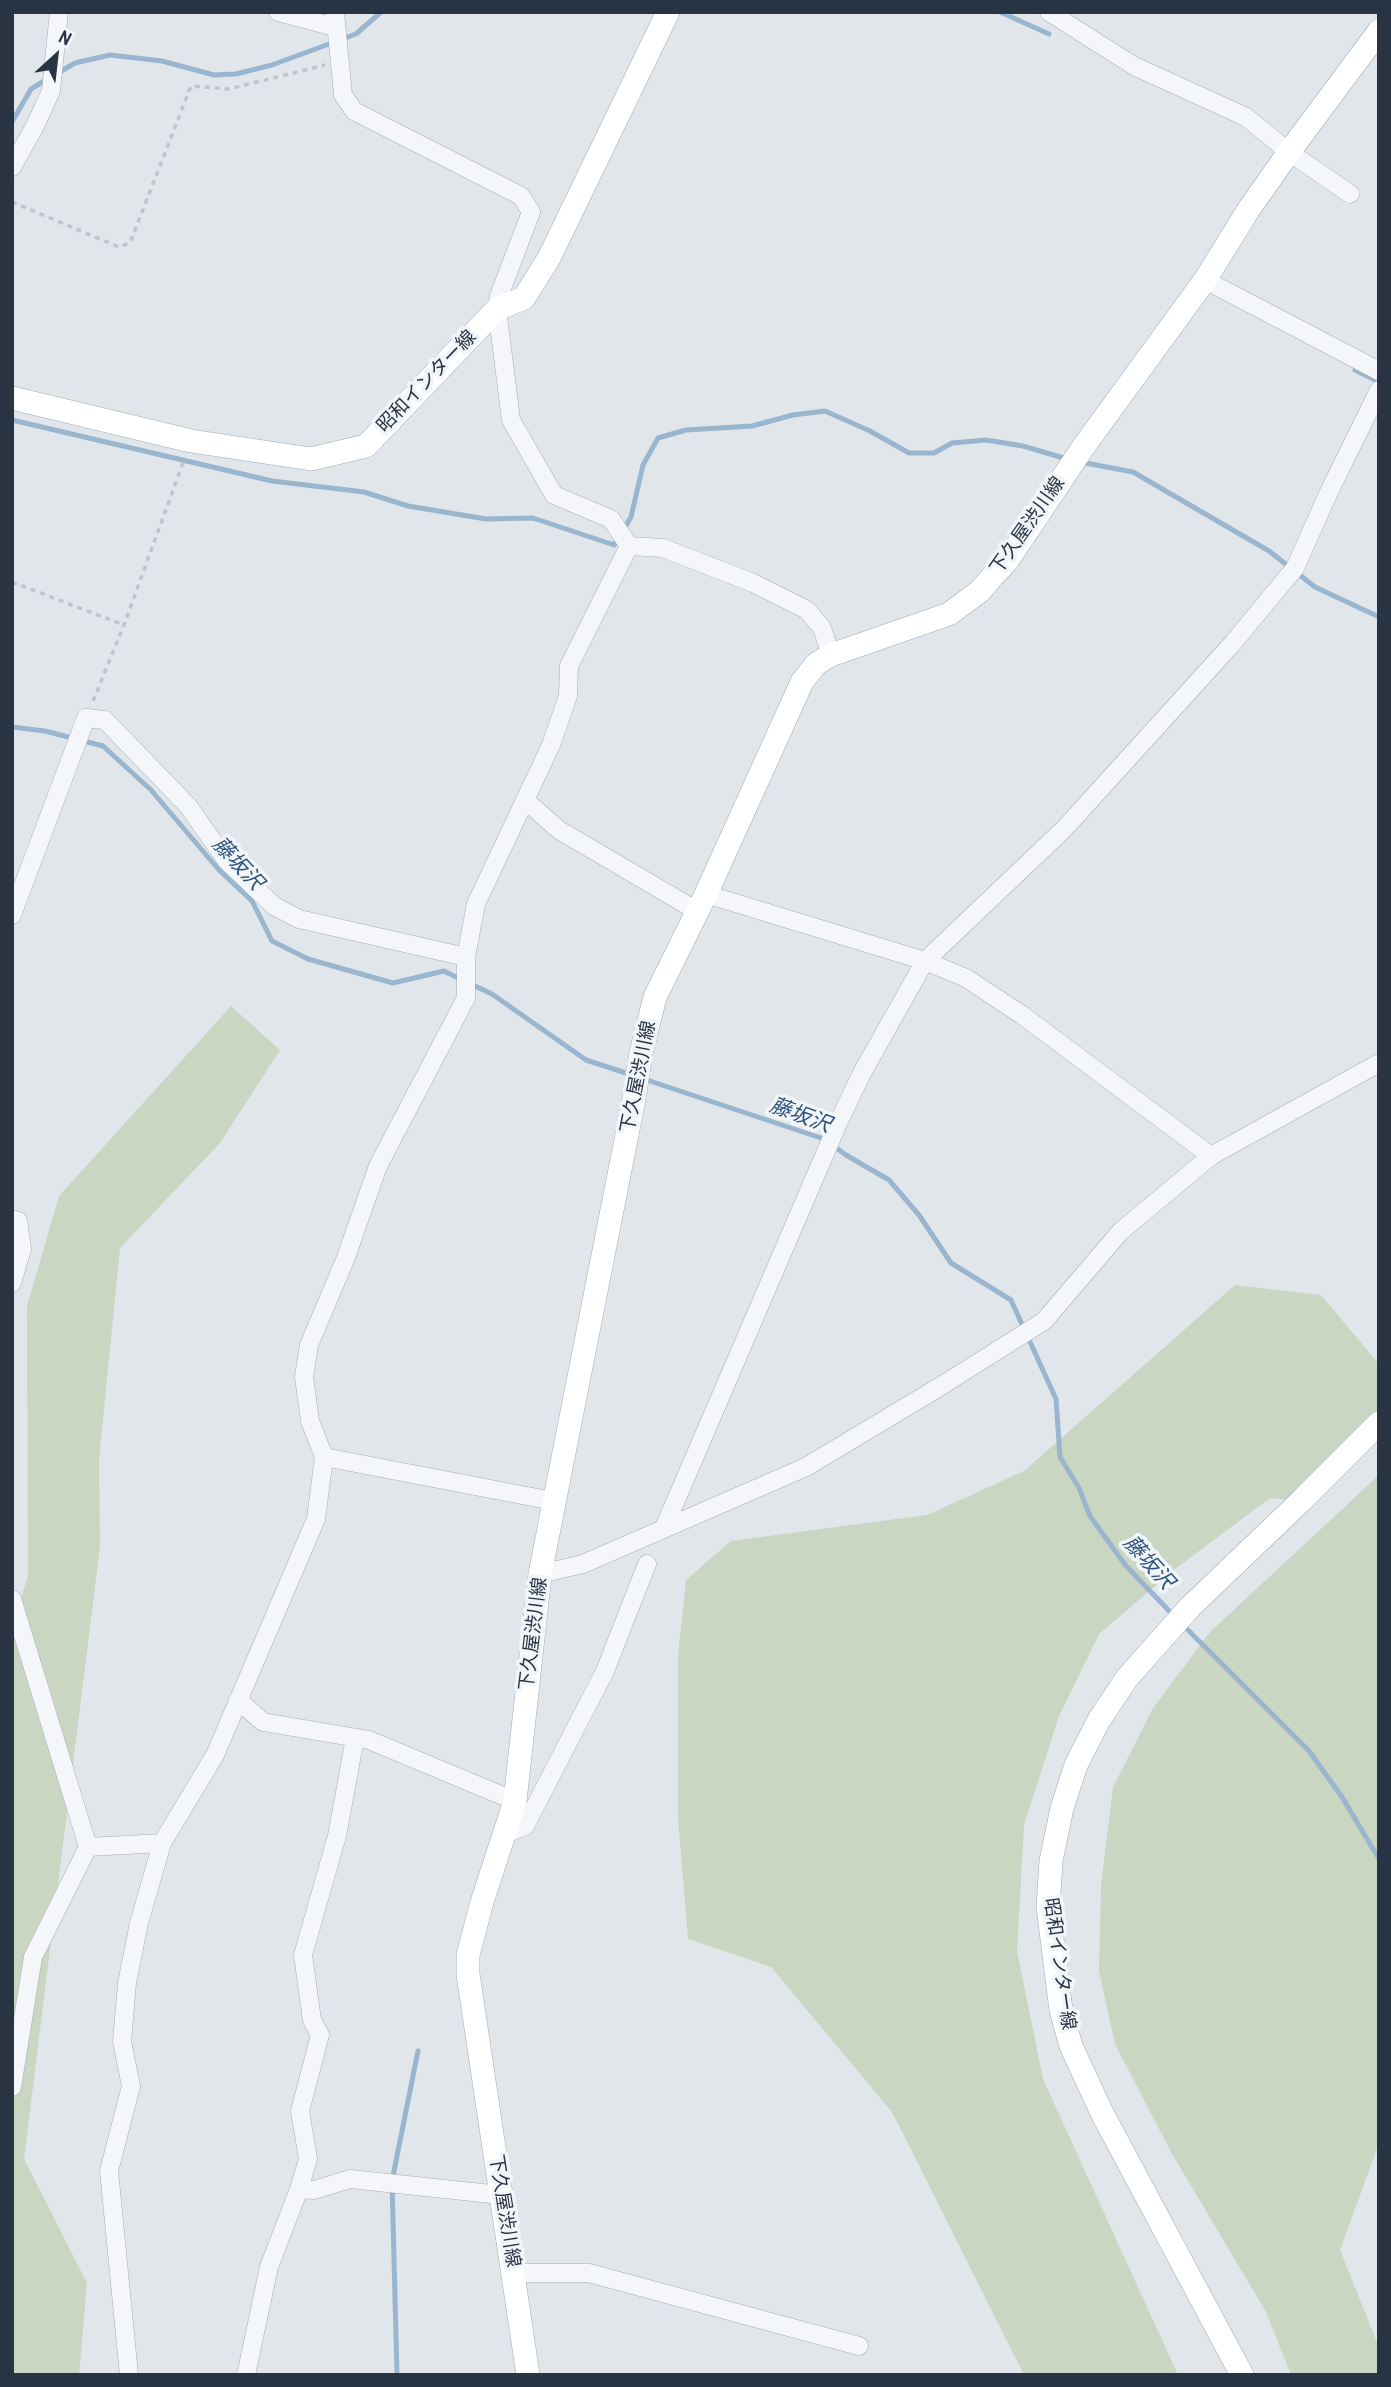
<!DOCTYPE html>
<meta charset="utf-8">
<style>
body{margin:0}
#map{position:relative;width:1391px;height:2387px;overflow:hidden;background:#e1e6eb;font-family:"Archivo Narrow",sans-serif}
canvas{display:block}
.frame{position:absolute;inset:0;border:14px solid #283444;pointer-events:none}
.north{position:absolute;left:21px;top:21px;width:70px;height:70px;-webkit-text-stroke:5px #f1f5f8;paint-order:stroke;rotate:27deg;font-size:19px;font-weight:700;line-height:28px;text-align:center;color:#283444}
.north::after{content:'';display:block;margin:auto;width:24px;height:32px;background:#283444;clip-path:polygon(50% 0,100% 100%,50% 72%,0 100%)}
</style>
<div id="map">
<canvas width="1391" height="2387"></canvas>
<div class="frame"></div>
<div class="north">N</div>
</div>
<script>
const g = document.querySelector('canvas').getContext('2d');
g.lineJoin = 'round';
function fillPath(path, color) { g.fillStyle = color; g.fill(path, 'evenodd'); }
const toPath = rows => new Path2D(rows.map(r => 'M' + r).join(''));
function stroke(path, color, width, dash) { g.strokeStyle = color; g.lineWidth = width; g.lineCap = dash ? 'butt' : 'round'; g.setLineDash(dash || []); g.stroke(path); }
function write(font, color, halo, rows, align = 'center') {
  g.font = font + ' "Archivo Narrow","Noto Sans JP",sans-serif'; g.lineWidth = 7; g.setLineDash([]); g.textBaseline = 'middle'; g.strokeStyle = halo; g.fillStyle = color; for (const [text, x, y, turn = 0] of rows) {
    g.save(); g.translate(x, y); g.rotate((+turn || 0) * Math.PI / 180); g.textAlign = isNaN(turn) ? turn : align; if (halo) g.strokeText(text, 0, 0); g.fillText(text, 0, 0); g.restore();
  }
}
fillPath(toPath([
 [231,1006,280,1050,220,1143,120,1248,99,1460,100,1546,24,2159,87,2283,79,2375,12,2375,12,1631,28,1575,27,1306,59,1196],
 [1235,1285,1321,1295,1379,1364,1379,1413,1301,1501,1270,1498,1175,1569,1099,1634,1059,1716,1024,1825,1017,1951,1043,2079,1178,2375,1024,2375,892,2112,771,1967,688,1939,678,1819,678,1655,686,1580,731,1541,927,1515,1024,1471],
 [1379,1475,1379,2143,1340,2250,1379,2347,1379,2375,1291,2375,1266,2312,1171,2152,1115,2044,1099,1971,1101,1886,1113,1787,1153,1708,1210,1632]
]), '#c8d6c2');
stroke(toPath([
 [1000,12,1049,34],
 [58,73,75,63,110,55,162,61,214,75,236,74,272,65,356,34,381,12],
 [12,122,31,89,49,78],
 [1355,370,1379,382],
 [12,420,272,481,364,492,408,506,486,519,533,518,614,545,618,538],
 [1080,462,1133,472,1269,551,1315,587,1379,617],
 [624,529,631,517,643,465,658,438,686,430,752,426,793,415,825,411,870,431,909,453,934,453,952,443,986,440,1023,446,1067,459],
 [12,727,45,731,103,746,151,790,219,870,252,901,272,941,308,959,393,983,444,971,462,980],
 [471,984,492,994,586,1060,632,1075],
 [641,1078,824,1139,846,1155,889,1180,919,1215,951,1263,1011,1300,1056,1399,1060,1457,1079,1488,1090,1516,1126,1566,1175,1617],
 [1182,1624,1309,1751,1342,1797,1379,1859],
 [397,2375,392,2181,418,2051]
]), '#9ab5ce', 5);
const minor = toPath([
 [278,12,335,27],
 [335,12,343,95,354,111,521,196,531,212,499,296,497,309,511,420,554,495,611,519,629,546,663,548,753,583,807,610,822,628,831,655],
 [1049,12,1134,66,1246,117,1289,152,1350,194],
 [12,167,35,126,51,91,59,12],
 [1205,280,1379,371],
 [526,801,559,830,697,911],
 [706,894,925,961,966,978,1022,1015,1211,1156],
 [12,915,86,718,105,720,188,806,227,861,274,906,299,919,466,957],
 [12,1219,18,1221,22,1249,12,1283],
 [324,1457,553,1501],
 [664,1528,839,1121,862,1073,925,961,1064,829,1232,644,1295,568,1328,494,1379,390],
 [540,1574,583,1564,806,1467,941,1386,1044,1321,1121,1231,1211,1156,1379,1063],
 [12,1599,88,1847,162,1843],
 [238,1700,263,1722,369,1740,515,1801],
 [502,1835,525,1826,605,1671,647,1564],
 [12,2087,33,1957,88,1847],
 [299,2189,308,2159,300,2111,320,2035,312,2020,303,1955,337,1836,355,1738],
 [513,2273,589,2273,859,2346],
 [129,2375,109,2171,131,2086,122,2042,127,1983,139,1923,162,1843,215,1755,316,1519,324,1457,310,1421,304,1377,309,1345,345,1260,378,1166,466,998,466,957,476,904,551,745,568,696,569,666,629,546],
 [246,2375,269,2267,299,2189,314,2190,350,2179,501,2195]
]);
const major = toPath([
 [12,398,191,441,311,459,366,446,497,309,524,298,549,258,668,12],
 [528,2375,468,1974,468,1955,482,1902,515,1801,540,1574,634,1099,641,1053,655,997,706,894,802,682,816,664,831,655,949,614,980,591,993,576,1007,561,1084,446,1205,280,1249,209,1289,152,1379,31],
 [1242,2375,1102,2113,1071,2046,1061,2010,1048,1907,1051,1861,1062,1808,1076,1765,1099,1720,1127,1678,1190,1607,1301,1501,1379,1423]
]);
stroke(minor, '#a6adb6', 19);
stroke(major, '#a0aab8', 24);
stroke(toPath([
 [12,202,119,247,130,243,191,86,229,89,325,65],
 [12,582,124,625],
 [93,701,124,625,184,460]
]), '#c0c4ca', 3.5, [5, 5]);
stroke(minor, '#f5f6f9', 18);
stroke(major, '#fff', 23);
write('19px', '#283444', '#f1f5f8', [
 ["昭和インター線",427,382,-46],
 ["下久屋渋川線",1028,526,-55],
 ["下久屋渋川線",639,1077,-79],
 ["下久屋渋川線",534,1634,-83],
 ["昭和インター線",1059,1964,82],
 ["下久屋渋川線",504,2211,81]
]);
write('italic 21px', '#2f547c', '#f1f5f8', [
 ["藤坂沢",237,864,47],
 ["藤坂沢",800,1116,20],
 ["藤坂沢",1148,1563,48]
]);
</script>
